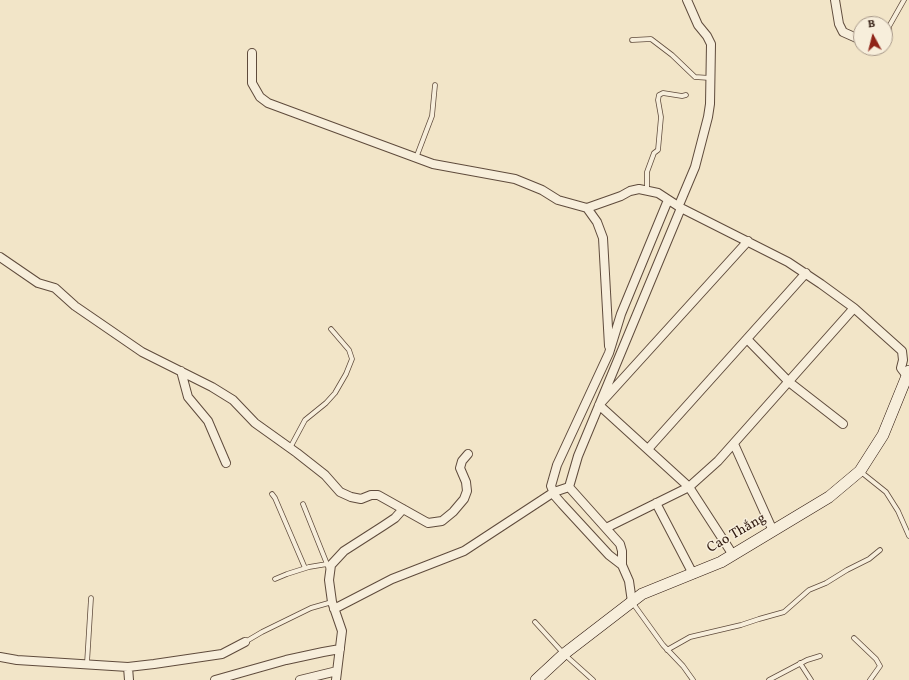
<!DOCTYPE html>
<meta charset="utf-8">
<style>
body{margin:0}
#map{position:relative;width:909px;height:680px;overflow:hidden;background:#f2e5c8;font-family:Vollkorn,serif}
canvas{display:block}
.north{position:absolute;left:853px;top:16px;width:40px;height:40px;box-sizing:border-box;background:#f7eedb;border:1px solid #a79889;border-radius:50%;rotate:353deg;font-size:11px;font-weight:700;line-height:16px;text-align:center;color:#2e180e}
.north::after{content:'';display:block;margin:auto;width:14px;height:18px;background:#8f2418;clip-path:polygon(50% 0,100% 100%,50% 72%,0 100%)}
</style>
<div id="map">
<canvas width="909" height="680"></canvas>
<div class="north">B</div>
</div>
<script>
const g = document.querySelector('canvas').getContext('2d');
g.lineJoin = 'round';
const toPath = rows => new Path2D(rows.map(r => 'M' + r).join(''));
function stroke(path, color, width, dash) { g.strokeStyle = color; g.lineWidth = width; g.lineCap = dash ? 'butt' : 'round'; g.setLineDash(dash || []); g.stroke(path); }
function write(font, color, halo, rows, align = 'center') {
  g.font = font + ' Vollkorn,serif'; g.lineWidth = 3; g.setLineDash([]); g.textBaseline = 'middle'; g.strokeStyle = halo; g.fillStyle = color; for (const [text, x, y, turn = 0] of rows) {
    g.save(); g.translate(x, y); g.rotate((+turn || 0) * Math.PI / 180); g.textAlign = isNaN(turn) ? turn : align; if (halo) g.strokeText(text, 0, 0); g.fillText(text, 0, 0); g.restore();
  }
}
const lane = toPath([
 [887,30,904,0],
 [632,40,651,39,672,55,695,77,710,78],
 [416,158,432,116,435,85],
 [647,190,647,172,654,153,658,150,661,117,658,100,659,95,663,93,682,96,686,95],
 [290,448,305,420,326,403,335,393,346,374,352,359,349,350,331,329],
 [861,472,886,492,898,511,909,536],
 [272,494,275,498,305,568],
 [303,504,329,569],
 [275,579,287,574,309,567,327,564],
 [632,602,663,645,683,666,693,680],
 [535,622,564,654,593,680],
 [854,638,876,659,880,666,870,680],
 [245,642,262,632,311,608,332,602],
 [667,650,690,637,741,625,759,619,784,612,809,590,826,583,847,570,869,559,880,550],
 [87,663,91,598],
 [800,663,811,680],
 [769,680,807,660,820,656]
]);
const street = toPath([
 [835,0,839,24,843,32,861,40],
 [885,32,887,30],
 [252,53,252,83,260,97,268,103,433,164,515,179,542,190,558,200,587,208,621,196,630,191,639,189,658,193,681,208,788,262,821,284,854,308,902,351,903,360,901,368,907,376],
 [679,205,695,167,708,117,710,104,711,44,707,36,698,25,687,0],
 [587,208,597,222,603,238,609,346],
 [0,257,38,283,55,288,75,306,142,352,212,387,233,400,255,423,297,453,325,475,340,492,351,497,361,499,371,495,378,495,428,523,442,521,453,512,464,499,467,491,466,482,460,468,462,461,468,454],
 [747,339,789,382,843,424],
 [181,371,188,397,208,421,226,463],
 [734,444,773,531],
 [648,449,806,273],
 [656,503,693,574],
 [606,528,689,487,718,461,854,308],
 [733,555,689,487,599,405,748,241],
 [622,565,622,551,620,544,569,487,578,456,681,208],
 [632,602,629,581,622,565,609,555,562,504,555,496,551,486,557,465,609,353,621,314,668,200],
 [334,609,392,579,464,551,554,492,569,487],
 [0,657,17,660,128,667,154,664,222,654,245,642],
 [128,667,129,680],
 [215,680,286,660,323,652,340,649],
 [300,680,337,671],
 [336,680,342,631,332,602,329,580,331,565,344,551,383,526,395,518,403,509]
]);
const secondary = toPath([
 [536,680,564,654,642,594,721,562,829,497,860,471,883,435,909,371]
]);
stroke(lane, '#5f4b3c', 5.5);
stroke(street, '#5f4b3c', 10);
stroke(secondary, '#2e180e', 12);
stroke(lane, '#f7eedb', 4);
stroke(street, '#f7eedb', 8);
stroke(secondary, '#f7eedb', 11);
write('14px', '#2e180e', '#f7eedb', [
 ["Cao Thắng",737,534,-30]
]);
</script>
